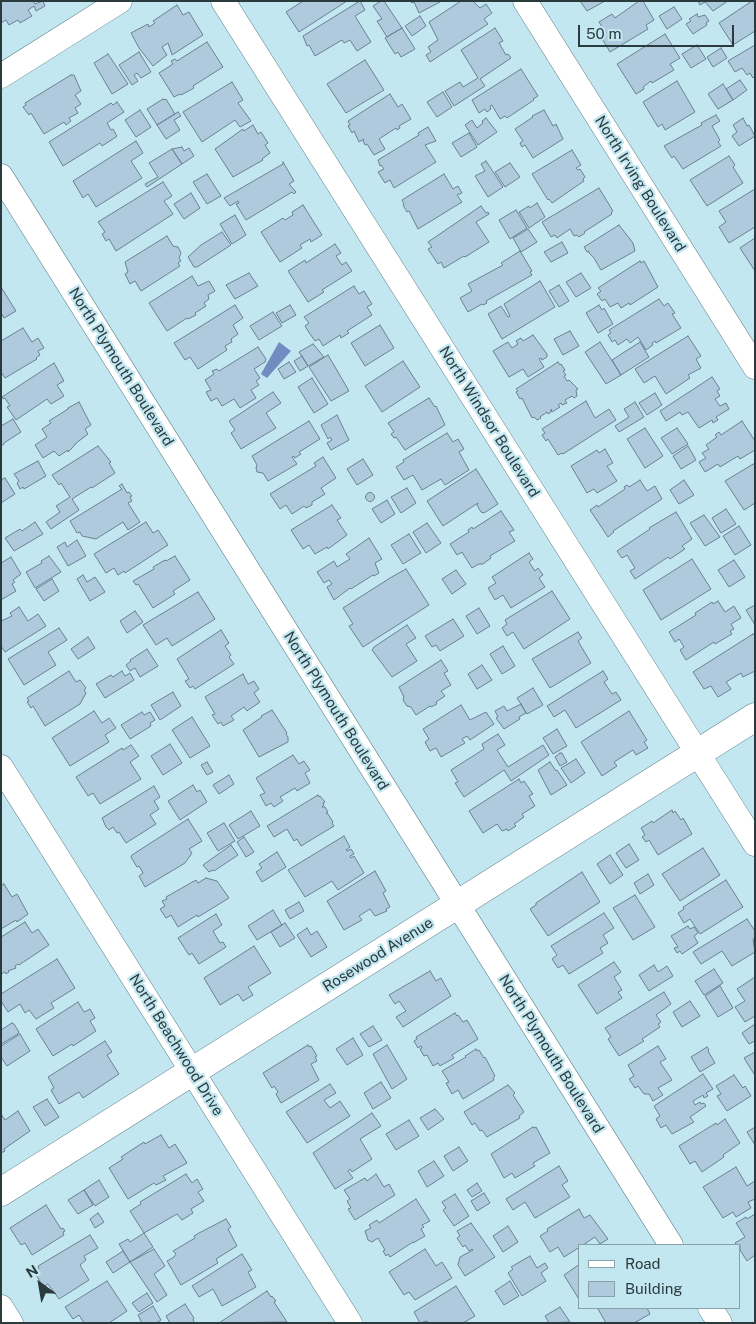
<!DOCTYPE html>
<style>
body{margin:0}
#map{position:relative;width:756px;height:1324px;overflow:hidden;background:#c3e7f0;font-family:"Public Sans",sans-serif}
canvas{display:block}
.frame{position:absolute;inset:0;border:2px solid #2b3a3d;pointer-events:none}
.legend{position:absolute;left:578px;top:1244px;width:162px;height:65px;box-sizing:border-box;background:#c3e7f0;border:1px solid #86a2a8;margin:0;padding:6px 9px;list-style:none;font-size:15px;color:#2b3a3d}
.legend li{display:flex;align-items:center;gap:10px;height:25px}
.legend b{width:25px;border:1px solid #86a2a8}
.north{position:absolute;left:15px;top:1259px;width:50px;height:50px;-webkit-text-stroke:4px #c3e7f0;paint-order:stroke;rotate:328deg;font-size:14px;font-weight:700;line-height:20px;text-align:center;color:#2b3a3d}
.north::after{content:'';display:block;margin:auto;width:18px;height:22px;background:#2b3a3d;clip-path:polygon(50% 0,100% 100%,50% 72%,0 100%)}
.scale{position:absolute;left:578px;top:25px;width:156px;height:22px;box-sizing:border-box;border:2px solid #2b3a3d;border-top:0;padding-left:6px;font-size:15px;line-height:18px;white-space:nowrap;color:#2b3a3d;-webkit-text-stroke:4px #c3e7f0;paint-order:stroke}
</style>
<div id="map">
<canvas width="756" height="1324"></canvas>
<div class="frame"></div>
<ul class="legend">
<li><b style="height:6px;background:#fff"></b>Road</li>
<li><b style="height:14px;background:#afcadd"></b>Building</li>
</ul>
<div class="north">N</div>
<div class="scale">50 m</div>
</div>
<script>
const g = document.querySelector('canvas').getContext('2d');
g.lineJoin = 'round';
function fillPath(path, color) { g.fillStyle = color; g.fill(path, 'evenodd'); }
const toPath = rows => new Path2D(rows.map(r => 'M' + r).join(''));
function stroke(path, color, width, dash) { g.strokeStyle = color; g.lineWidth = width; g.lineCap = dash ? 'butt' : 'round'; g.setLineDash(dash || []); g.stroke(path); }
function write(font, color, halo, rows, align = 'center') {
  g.font = font + ' "Public Sans",sans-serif'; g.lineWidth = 4.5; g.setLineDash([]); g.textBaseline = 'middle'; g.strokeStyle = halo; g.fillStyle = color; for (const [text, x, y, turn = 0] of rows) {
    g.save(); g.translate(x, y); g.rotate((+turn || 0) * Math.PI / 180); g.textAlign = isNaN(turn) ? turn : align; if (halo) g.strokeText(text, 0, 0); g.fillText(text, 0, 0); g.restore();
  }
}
fillPath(toPath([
 [279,342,291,351,267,378,261,374]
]), '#718cc1');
const building = toPath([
 [1,1,33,1,35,4,43,1,45,6,36,11,34,6,28,10,32,16,20,23,18,20,9,25,6,20,1,23,1,1],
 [303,1,347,1,299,32,286,12,303,1],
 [360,1,365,10,355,16,371,42,357,51,350,40,344,43,342,40,315,56,309,45,307,46,303,36,360,1],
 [381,1,384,1,402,28,387,37,377,21,382,19,373,6,381,1],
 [410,1,440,1,440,2,419,13,414,2,412,3,410,1],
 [461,1,473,1,480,8,486,4,492,13,484,19,488,24,430,62,426,55,431,52,428,47,438,40,429,22,461,1],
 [580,1,605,1,587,11,580,1],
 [639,1,643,1,654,20,646,25,648,29,610,52,601,37,606,33,599,22,612,14,615,18,639,1],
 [698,1,728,1,713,11,705,2,700,5,698,1],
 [752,1,755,1,755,31,733,45,719,23,752,1],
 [177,5,183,15,189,12,203,35,172,55,168,43,162,47,167,55,153,66,139,48,131,33,148,24,149,27,155,23,153,21,177,5],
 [674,7,682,19,667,29,659,16,674,7],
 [697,14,698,17,705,15,709,21,706,23,707,25,693,34,686,24,691,21,689,19,697,14],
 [420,16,426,26,412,36,405,26,420,16],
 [402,28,415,49,401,57,398,52,395,54,385,38,402,28],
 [495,28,503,41,499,43,506,55,508,54,511,58,480,79,485,86,454,106,445,91,460,82,463,87,478,78,461,50,495,28],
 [665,34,680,58,670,64,674,70,652,83,651,81,643,87,644,89,636,94,617,64,665,34],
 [207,42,223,67,193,86,194,88,181,95,180,94,174,97,159,73,173,64,171,61,175,59,177,61,207,42],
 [697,45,706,59,691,68,682,54,697,45],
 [755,45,755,76,753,78,750,73,747,75,742,68,735,72,728,61,755,45],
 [721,48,727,58,713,67,707,57,721,48],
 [139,52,151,72,141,78,137,73,134,75,138,81,132,85,119,65,139,52],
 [108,54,128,84,112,94,94,63,108,54],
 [365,60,384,90,346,113,327,84,365,60],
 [521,69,538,96,533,99,534,100,507,118,505,116,500,119,492,105,490,106,491,109,487,112,485,109,479,113,472,100,521,69],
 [71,75,74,75,81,91,75,95,81,104,75,108,78,113,69,118,71,121,66,125,64,122,44,134,31,113,29,115,23,107,26,105,25,103,71,75],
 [740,80,747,90,733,100,726,89,740,80],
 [677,81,695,112,665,130,662,124,658,127,643,102,677,81],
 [232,82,243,100,238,103,251,121,240,127,235,120,202,142,183,112,232,82],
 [723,84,733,100,718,109,708,94,723,84],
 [443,92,452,107,437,117,427,102,443,92],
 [390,94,398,107,402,104,411,119,399,126,400,128,397,130,396,128,379,139,385,149,374,155,367,144,365,145,363,141,364,139,359,142,354,131,352,133,348,126,350,125,348,121,390,94],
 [163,99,164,100,166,99,175,114,157,125,147,109,163,99],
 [117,102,124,112,107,123,111,130,113,129,117,136,116,137,102,146,100,143,63,166,49,142,111,103,113,105,117,102],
 [140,110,151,127,136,137,125,120,140,110],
 [544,110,553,126,556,124,563,139,533,158,525,145,522,147,520,143,523,141,515,129,533,117,532,116,544,110],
 [178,112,181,116,174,120,180,130,166,139,157,125,178,112],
 [716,115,720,121,712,126,720,140,718,142,721,146,683,169,674,156,672,158,664,146,702,125,701,123,716,115],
 [486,118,497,132,478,145,465,125,472,120,477,128,483,123,482,121,486,118],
 [743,118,747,126,749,125,755,136,739,146,732,136,737,132,733,125,743,118],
 [253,125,258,134,261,132,268,143,265,145,270,153,262,159,263,160,233,177,215,149,243,129,244,131,253,125],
 [428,127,436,141,425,145,436,162,394,188,390,180,385,183,378,172,384,169,381,165,380,166,378,160,419,135,418,133,428,127],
 [469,133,477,147,461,157,452,143,469,133],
 [136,141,143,153,131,161,142,178,96,207,88,194,83,198,73,181,136,141],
 [182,147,184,151,189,148,194,156,182,164,172,149,182,147],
 [172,149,182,164,147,187,145,184,158,177,149,163,172,149],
 [572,150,581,165,576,168,578,170,580,169,585,177,583,179,584,181,552,203,549,199,548,200,532,174,572,150],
 [729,156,735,165,733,167,743,183,707,206,690,180,729,156],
 [486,161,503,187,488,197,475,176,485,171,481,164,486,161],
 [283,162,294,181,289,184,296,192,294,194,292,192,246,220,236,204,239,203,238,201,230,206,224,198,283,164,283,162],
 [510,163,520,177,505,187,495,172,510,163],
 [207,174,221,196,207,204,193,182,207,174],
 [444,174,453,189,458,186,462,193,457,195,462,202,418,229,409,211,407,212,403,205,404,204,402,200,444,174],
 [163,182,172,196,164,201,173,214,116,251,109,239,106,241,102,234,105,232,98,222,163,182],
 [599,188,613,211,611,213,612,214,584,232,585,233,579,237,577,235,574,236,570,229,557,238,555,235,551,237,542,222,599,188],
 [755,189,755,227,729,243,719,227,726,222,719,211,755,189],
 [191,193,200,208,184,219,174,204,191,193],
 [537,203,545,217,529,228,519,212,529,206,530,208,537,203],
 [303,205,322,235,311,242,310,239,300,245,302,248,280,262,261,232,283,218,285,220,293,215,292,212,303,205],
 [481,206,486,213,488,212,489,214,476,222,489,242,465,257,464,256,444,268,441,262,438,264,428,249,432,247,428,242,481,206],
 [516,210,527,228,510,239,499,220,516,210],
 [235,215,246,235,232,244,220,224,235,215],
 [619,225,633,243,635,251,601,270,594,258,589,253,589,251,587,252,584,247,619,225],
 [528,229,537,242,521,252,513,238,528,229],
 [222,232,231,245,197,267,194,267,188,257,201,245,222,232],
 [167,236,173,246,178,247,181,253,179,258,181,261,178,263,180,266,141,291,135,281,130,284,125,274,128,272,125,262,167,236],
 [755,238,755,271,740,248,755,238],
 [562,242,568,253,551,262,544,252,562,242],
 [335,244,341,253,336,256,342,265,346,262,352,271,322,290,324,292,308,302,288,271,305,260,306,263,335,244],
 [520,251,532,271,530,272,532,275,486,301,487,303,483,305,482,304,468,312,460,298,472,291,468,284,503,265,501,263,520,251],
 [640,261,641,263,644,261,658,287,630,305,629,303,621,308,618,303,610,307,605,299,602,301,597,294,601,291,598,288,640,261],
 [249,273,258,286,235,299,226,285,249,273],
 [581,273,591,288,576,297,566,282,581,273],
 [192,276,198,286,209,281,215,291,208,295,209,299,204,303,206,306,195,313,196,315,188,319,187,318,167,331,149,303,192,276],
 [540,281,555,307,502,339,488,314,501,306,508,317,510,316,504,304,540,281],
 [559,285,569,301,559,307,549,291,559,285],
 [354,286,359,294,364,291,372,304,367,307,372,315,347,331,349,333,341,338,340,335,323,346,319,339,315,341,310,334,305,326,309,323,304,317,354,286],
 [1,287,16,311,4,318,1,313,1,287],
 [659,299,664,306,668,303,675,313,672,314,681,328,656,343,655,341,652,343,653,345,646,350,638,337,630,343,627,339,618,345,615,340,612,342,608,335,611,333,609,330,659,299],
 [235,305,243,318,233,325,238,334,231,339,232,342,225,346,227,350,198,369,190,357,185,360,174,343,235,305],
 [290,305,296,315,282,323,276,313,290,305],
 [599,305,602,310,604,308,613,324,598,333,586,313,599,305],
 [273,312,282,326,259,340,250,326,273,312],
 [380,325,394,348,365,366,351,343,380,325],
 [23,328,32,342,38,338,44,348,38,351,40,355,36,358,37,359,5,378,1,372,1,341,23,328],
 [570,331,579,346,563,355,554,339,570,331],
 [533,335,547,354,547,357,542,360,541,358,539,359,544,367,528,377,523,369,509,377,493,351,508,342,512,348,518,344,516,341,521,338,523,341,533,335],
 [688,336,701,356,696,359,701,368,688,375,690,378,666,394,655,376,644,383,635,369,688,336],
 [600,342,621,375,606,384,585,352,600,342],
 [640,342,649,357,621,375,612,360,640,342],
 [313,344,324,357,308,366,299,352,313,344],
 [258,347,266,359,265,362,254,369,260,378,256,381,259,385,251,390,256,398,240,408,234,399,222,406,217,398,211,401,206,392,211,390,205,380,214,374,212,371,217,369,219,371,258,347],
 [328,355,349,391,331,401,309,367,328,355],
 [302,356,308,366,300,371,294,361,302,356],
 [403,361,420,387,382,412,365,386,403,361],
 [289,362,296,372,284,379,278,369,289,362],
 [558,362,560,365,561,364,565,370,563,371,566,375,564,376,567,381,569,380,578,389,576,390,577,396,574,398,572,396,565,400,567,403,562,405,561,403,558,405,560,407,552,412,551,409,551,412,548,414,547,412,540,417,541,418,537,420,534,417,532,418,522,398,520,399,516,392,518,391,516,389,558,362],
 [54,363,64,381,57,385,64,396,51,404,47,399,16,420,7,407,10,406,5,398,3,399,2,397,54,363],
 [712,377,720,389,717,391,720,396,715,399,720,406,726,403,729,409,716,417,718,420,713,423,712,420,699,428,688,412,682,415,680,412,666,421,660,411,712,377],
 [312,378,328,404,314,413,298,387,312,378],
 [273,392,281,403,266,413,276,428,241,449,231,433,235,430,229,421,273,392],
 [655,393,662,405,647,415,639,403,655,393],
 [429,398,435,407,436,406,445,425,405,450,396,437,394,438,391,434,394,432,388,423,429,398],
 [586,401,595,418,609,409,616,420,563,454,562,453,558,455,548,439,546,441,542,435,545,433,542,429,586,401],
 [79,402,91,425,85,429,88,434,75,444,75,445,68,452,68,450,59,456,54,451,43,458,35,445,47,437,42,429,51,423,49,421,68,409,68,408,79,402],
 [635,402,644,417,619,432,615,426,629,417,624,409,635,402],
 [337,415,349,440,331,450,327,443,332,440,330,437,328,439,321,425,337,415],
 [13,419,21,432,4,443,4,444,1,446,1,426,13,419],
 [309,421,320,439,299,452,301,454,295,458,294,456,292,457,297,464,268,481,263,473,257,472,256,468,257,465,252,456,309,421],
 [742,421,755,441,755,450,740,459,738,456,720,467,718,464,705,472,699,462,706,458,702,453,709,449,706,445,717,437,715,435,719,432,721,435,742,421],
 [645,428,663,456,645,468,627,439,645,428],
 [677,428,688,444,672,454,661,438,677,428],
 [447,433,453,442,458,439,464,449,459,452,469,470,445,485,441,479,422,490,413,475,404,480,396,467,404,462,403,460,447,433],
 [98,446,111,462,109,463,115,473,92,488,91,487,72,499,79,510,51,529,46,522,60,512,56,506,70,497,61,483,59,485,52,475,98,446],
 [688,446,696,460,681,469,673,456,688,446],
 [605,449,613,463,607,466,617,481,597,493,594,489,587,493,571,466,597,450,599,453,605,449],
 [323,457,336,478,321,488,325,494,312,502,312,505,306,508,304,506,292,514,286,505,280,509,270,494,316,466,314,463,323,457],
 [363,459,373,475,357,485,347,469,363,459],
 [38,461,46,476,24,489,23,487,20,489,17,483,19,481,14,474,38,461],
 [755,463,755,503,744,510,725,481,755,463],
 [476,469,498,504,484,513,481,512,477,505,478,503,443,526,427,501,476,469],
 [5,478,15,494,1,503,1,480,5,478],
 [640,480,647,491,655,486,662,499,613,531,614,532,608,537,590,510,597,505,598,507,625,489,624,487,627,485,629,487,640,480],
 [684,480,694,495,679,504,670,490,684,480],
 [122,484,127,493,129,492,132,496,130,497,132,501,128,503,140,522,128,530,123,522,96,539,82,536,80,532,77,533,70,521,122,489,119,486,122,484],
 [407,488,416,503,401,513,391,497,407,488],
 '365.5 497a4.5 4.5 0 1 1 9 0a4.5 4.5 0 1 1-9 0Z',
 [387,500,395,514,381,523,372,509,387,500],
 [332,505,341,518,337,520,347,535,328,549,327,547,315,554,309,545,303,549,291,530,332,505],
 [726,509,736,524,721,533,712,518,726,509],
 [501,511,514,530,509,532,515,541,490,556,491,558,483,564,479,564,472,568,462,552,457,555,450,544,469,532,468,530,472,527,473,529,501,511],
 [676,512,692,539,682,546,685,549,670,559,668,557,635,579,630,571,635,568,627,555,622,558,617,551,650,529,649,528,676,512],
 [704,515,720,537,705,546,690,523,704,515],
 [35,522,43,534,14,551,5,538,20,529,22,531,35,522],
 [146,522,153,533,158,530,168,545,125,573,124,571,118,575,114,568,106,573,94,554,146,522],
 [427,523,441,543,426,553,413,532,427,523],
 [739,526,751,545,735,555,723,536,739,526],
 [409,534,421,553,403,564,391,545,409,534],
 [369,538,382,559,375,563,379,573,374,576,373,575,351,589,350,588,334,600,327,587,332,584,329,580,324,583,317,572,334,561,337,567,350,559,346,554,369,538],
 [77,540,86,556,68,566,57,547,65,542,67,547,77,540],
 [529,553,533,559,529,562,535,571,538,568,543,575,539,578,545,587,511,608,503,595,495,600,488,588,496,583,492,577,529,553],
 [49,556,61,572,35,588,26,572,42,563,41,561,49,556],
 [175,556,190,580,173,591,175,594,153,608,138,584,136,585,133,581,154,569,153,567,165,560,166,561,175,556],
 [11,557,21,574,13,580,15,582,12,584,16,591,1,600,1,563,11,557],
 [692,559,711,589,661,620,643,590,692,559],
 [734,560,745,577,729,587,718,570,734,560],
 [406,569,429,605,363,647,349,626,353,624,343,608,390,578,406,569],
 [456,570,466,584,452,594,442,579,456,570],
 [83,575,87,582,95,577,105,592,90,601,77,579,83,575],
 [52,579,59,591,44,601,36,589,52,579],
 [552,591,570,619,524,649,513,632,507,636,502,628,507,624,505,620,552,591],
 [198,592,215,619,172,646,167,638,156,645,143,625,198,592],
 [718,601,725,612,734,606,741,618,731,624,734,629,730,631,732,634,715,644,714,642,686,660,680,650,684,647,679,639,675,642,669,632,696,615,695,613,712,602,713,604,718,601],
 [755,605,755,625,746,610,755,605],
 [19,607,28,621,38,614,46,626,5,652,1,646,1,621,12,616,10,613,19,607],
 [479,608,490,626,477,634,466,616,479,608],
 [135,611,143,622,127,633,120,621,135,611],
 [453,619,464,636,440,651,436,645,432,647,425,636,453,619],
 [407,625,416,638,406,644,417,661,392,677,372,650,374,647,407,625],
 [59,628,67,640,48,652,56,665,24,685,8,659,59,628],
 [221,630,229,643,225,646,231,655,229,657,234,664,195,689,193,686,190,688,185,681,189,679,177,659,221,630],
 [578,632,582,638,578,641,591,663,550,688,532,659,578,632],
 [753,634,755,636,755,671,743,677,741,673,726,682,731,689,718,697,711,686,704,689,693,672,753,634],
 [88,637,95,648,78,659,71,649,88,637],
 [503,646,515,666,502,674,490,654,503,646],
 [147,649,158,666,140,677,135,668,130,671,126,665,131,661,130,660,147,649],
 [441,660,448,671,444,673,451,685,441,691,445,696,436,702,437,704,431,707,430,706,416,715,411,707,407,706,403,700,404,697,399,687,441,660],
 [482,665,492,680,477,689,468,674,482,665],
 [69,671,76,682,80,680,86,688,84,690,86,693,80,704,45,726,33,706,31,708,27,702,29,701,27,698,69,671],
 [122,671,125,676,130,673,134,680,105,698,96,684,111,675,113,677,122,671],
 [603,671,608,679,604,682,612,694,616,692,621,700,576,728,565,710,554,717,547,706,603,671],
 [243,674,248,684,254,681,259,689,254,693,260,702,247,711,244,707,231,716,234,720,223,726,221,722,218,724,212,715,215,714,205,697,243,674],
 [533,688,543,705,527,714,517,698,533,688],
 [173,692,181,706,160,720,151,705,173,692],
 [521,704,526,713,519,717,520,719,504,729,496,718,498,717,495,711,504,706,507,711,521,704],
 [461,705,470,720,486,712,494,724,470,740,467,736,462,739,465,743,441,757,436,748,430,751,425,742,429,739,423,729,461,705],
 [272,710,287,733,286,734,288,737,288,742,259,757,243,730,262,717,261,716,272,710],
 [94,711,102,723,109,718,116,728,105,735,109,742,70,766,52,738,94,711],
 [629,711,647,740,644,742,648,748,636,755,633,750,614,762,617,766,602,776,581,742,629,711],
 [142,712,144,715,150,712,155,720,150,723,151,726,130,739,121,725,142,712],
 [192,717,210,746,190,758,172,730,192,717],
 [557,729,567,746,553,754,543,738,557,729],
 [498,734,505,745,497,750,508,767,543,745,549,755,511,781,504,770,464,797,455,783,458,782,451,770,484,749,482,744,498,734],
 [170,744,182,763,163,775,151,756,170,744],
 [131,745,139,756,130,762,141,779,100,804,93,793,88,796,76,777,122,748,123,750,131,745],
 [560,753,562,753,567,762,560,766,555,757,560,753],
 [293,755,299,764,304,761,310,770,305,773,310,783,297,791,295,788,280,797,283,801,274,807,271,803,266,806,260,795,265,793,256,778,293,755],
 [576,759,585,773,571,783,561,768,576,759],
 [207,762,213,772,207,775,201,765,207,762],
 [550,762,556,771,557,770,567,785,551,795,538,770,550,762],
 [229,775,234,784,219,794,213,785,229,775],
 [519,779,521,783,524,781,533,794,529,796,535,806,522,814,524,817,514,824,516,826,508,831,507,829,502,831,497,824,483,833,469,811,519,779],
 [193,785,197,792,200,790,207,802,180,820,168,801,193,785],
 [154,786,160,797,154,801,159,809,150,815,156,824,126,843,119,832,117,833,113,827,109,830,106,827,102,818,154,786],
 [318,795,319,797,320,796,325,802,323,803,324,805,322,807,325,807,328,812,326,813,328,814,333,822,332,823,334,826,301,846,297,839,294,841,287,829,274,837,267,826,318,795],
 [672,810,673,813,675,811,681,820,683,818,692,834,658,855,649,840,646,842,642,837,645,835,641,828,652,821,653,823,672,810],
 [251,811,260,826,238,839,229,825,251,811],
 [188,819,202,841,189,849,192,853,185,863,145,887,139,876,143,873,139,866,137,867,131,857,132,855,188,819],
 [224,823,235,841,218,851,207,833,224,823],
 [344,836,350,847,346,850,347,851,351,849,354,854,350,856,351,858,354,856,364,873,338,890,332,881,305,897,288,870,344,836],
 [244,837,254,852,246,857,237,842,244,837],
 [629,844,639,860,626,868,616,853,629,844],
 [231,845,238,855,214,871,213,870,209,872,203,865,231,845],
 [703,848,720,875,680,901,662,874,703,848],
 [277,852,286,867,262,882,256,872,262,868,259,864,277,852],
 [610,855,623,875,610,884,597,864,610,855],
 [375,871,386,891,383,893,390,907,386,909,387,911,375,916,370,909,359,916,362,920,344,930,327,901,375,871],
 [582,872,600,902,548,936,530,909,536,905,536,903,582,872],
 [648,874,654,885,640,894,634,883,648,874],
 [206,878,217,881,229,898,198,917,197,915,178,927,171,915,166,918,160,909,165,906,162,901,167,899,166,897,196,880,198,883,206,878],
 [726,880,743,907,700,934,690,919,684,923,678,913,684,909,683,907,726,880],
 [4,884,12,897,17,894,28,914,17,922,16,920,1,929,1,886,4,884],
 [635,895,655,927,633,940,613,908,635,895],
 [299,902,304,911,290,919,285,910,299,902],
 [273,910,282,925,257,940,248,926,273,910],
 [604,913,614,928,603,935,608,943,600,948,603,953,569,974,563,965,558,968,552,959,557,955,551,946,604,913],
 [216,914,222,925,213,931,220,943,223,942,226,947,199,964,192,953,189,955,178,938,216,914],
 [747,919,755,931,755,938,753,939,755,952,732,966,722,951,701,964,693,952,747,919],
 [25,922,32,933,38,929,49,945,19,965,18,964,15,966,16,968,8,971,9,972,6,974,5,972,1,974,1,937,25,922],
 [285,923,295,938,280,947,271,932,285,923],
 [688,926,690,929,694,927,698,933,694,936,698,943,682,954,680,951,677,953,674,948,678,947,671,936,688,926],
 [307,928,311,935,317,931,327,947,311,957,297,935,307,928],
 [254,946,271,973,248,987,253,995,243,1001,238,994,220,1005,204,978,254,946],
 [57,959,75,988,51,1003,54,1008,36,1019,29,1010,25,1013,20,1004,8,1012,1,1001,1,994,57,959],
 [614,962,621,972,614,977,622,990,618,992,622,998,597,1014,578,985,614,962],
 [654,965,658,972,667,966,673,976,649,991,639,975,654,965],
 [714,969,723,983,704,995,695,981,714,969],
 [430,971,436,981,441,978,451,996,403,1027,396,1017,406,1011,399,1001,395,1004,389,995,430,971],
 [755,977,755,1016,745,1022,735,1007,745,1001,737,989,755,977],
 [720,986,733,1008,718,1017,705,996,720,986],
 [664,992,671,1004,656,1015,661,1022,658,1024,660,1027,642,1039,644,1041,619,1056,608,1039,611,1037,605,1028,664,992],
 [690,1001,700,1016,682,1027,673,1012,690,1001],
 [78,1002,84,1012,90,1009,95,1018,90,1021,96,1031,73,1046,72,1044,53,1056,36,1029,78,1002],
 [455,1013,457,1016,458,1015,463,1022,467,1020,478,1039,452,1055,454,1058,440,1066,438,1063,433,1066,427,1055,424,1056,420,1049,422,1048,421,1046,418,1048,414,1041,417,1039,416,1037,455,1013],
 [12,1023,14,1024,19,1032,18,1034,1,1044,1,1030,12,1023],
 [755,1024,755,1041,749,1044,742,1033,755,1024],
 [373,1026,382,1040,369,1047,360,1034,373,1026],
 [20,1034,30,1051,7,1066,1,1057,1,1046,20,1034],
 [353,1038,363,1055,347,1065,336,1049,353,1038],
 [105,1041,112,1052,107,1055,119,1074,83,1098,79,1092,59,1104,51,1090,54,1088,48,1077,105,1041],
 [308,1045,309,1047,311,1046,317,1056,315,1057,317,1061,311,1064,319,1080,281,1103,276,1094,278,1092,274,1086,272,1088,263,1073,308,1045],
 [387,1045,407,1079,392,1089,373,1054,387,1045],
 [658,1046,666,1059,660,1062,672,1080,658,1088,663,1095,653,1101,649,1094,644,1094,638,1086,635,1088,629,1079,634,1076,628,1065,658,1046],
 [707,1047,709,1050,708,1051,715,1063,700,1072,691,1057,707,1047],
 [476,1049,477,1051,479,1050,484,1058,485,1057,495,1076,493,1078,494,1080,463,1099,458,1090,452,1094,446,1083,449,1082,442,1071,466,1057,465,1056,476,1049],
 [755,1052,755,1074,754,1074,744,1058,755,1052],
 [703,1074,713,1089,706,1093,708,1096,704,1098,703,1095,693,1101,695,1105,700,1102,701,1104,704,1103,706,1106,690,1117,694,1122,672,1134,666,1125,661,1128,656,1119,660,1116,654,1106,703,1074],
 [734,1075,743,1088,745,1086,751,1096,727,1111,717,1096,721,1094,716,1086,734,1075],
 [381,1082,391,1098,373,1109,364,1093,381,1082],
 [330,1084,336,1093,324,1100,330,1108,340,1101,350,1116,307,1143,286,1112,330,1084],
 [508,1085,515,1093,513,1095,524,1112,519,1116,520,1118,487,1137,482,1130,480,1131,475,1123,472,1125,464,1112,508,1085],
 [47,1099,59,1117,45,1126,33,1107,47,1099],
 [435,1109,444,1119,428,1130,420,1118,435,1109],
 [18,1111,30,1131,4,1149,5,1151,1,1153,1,1114,5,1120,18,1111],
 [372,1113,381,1126,360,1139,372,1159,352,1172,350,1169,348,1171,353,1178,335,1189,313,1153,372,1113],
 [725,1119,740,1143,723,1155,724,1157,702,1172,695,1161,690,1164,679,1146,716,1123,717,1125,725,1119],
 [409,1120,419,1136,396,1150,386,1134,409,1120],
 [533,1127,534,1128,536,1127,550,1153,533,1163,535,1166,515,1178,512,1173,504,1178,491,1154,533,1127],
 [755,1127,755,1145,747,1132,755,1127],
 [161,1135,169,1148,175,1144,187,1163,163,1176,166,1180,156,1185,154,1183,128,1199,109,1168,123,1159,121,1157,144,1142,145,1144,161,1135],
 [459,1147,468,1161,453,1171,444,1156,459,1147],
 [434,1161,444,1176,427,1187,418,1171,434,1161],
 [559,1166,568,1181,562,1185,570,1197,535,1218,525,1202,513,1210,506,1199,559,1166],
 [736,1167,747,1186,755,1181,755,1199,748,1202,751,1208,736,1217,733,1212,723,1218,703,1187,736,1167],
 [186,1174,192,1183,197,1179,203,1189,198,1192,204,1201,191,1209,193,1213,182,1220,177,1214,144,1233,153,1247,130,1262,119,1244,128,1239,130,1242,144,1233,130,1211,141,1204,140,1202,186,1174],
 [376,1174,384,1187,389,1184,395,1195,355,1220,348,1209,351,1208,347,1201,350,1199,344,1190,365,1178,367,1181,376,1174],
 [99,1180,109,1197,95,1206,84,1190,99,1180],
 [477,1183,482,1191,472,1197,467,1190,477,1183],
 [84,1190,93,1205,78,1214,68,1200,84,1190],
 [484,1193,490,1203,477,1211,471,1201,484,1193],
 [455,1194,469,1216,454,1226,443,1210,446,1208,442,1202,455,1194],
 [416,1199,430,1221,422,1225,424,1227,421,1229,425,1236,413,1243,413,1242,390,1257,388,1254,386,1256,383,1251,385,1250,378,1238,372,1242,368,1240,365,1231,371,1228,369,1225,377,1220,379,1223,416,1199],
 [46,1205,61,1229,63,1228,65,1231,63,1232,64,1235,32,1255,25,1243,21,1245,10,1228,46,1205],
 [579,1209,584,1218,590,1215,608,1239,600,1244,595,1237,583,1245,580,1245,580,1247,564,1257,558,1247,550,1252,540,1236,548,1231,547,1229,579,1209],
 [98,1213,104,1222,95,1228,90,1219,98,1213],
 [755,1214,755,1255,747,1261,740,1250,740,1245,737,1245,735,1243,745,1237,736,1223,746,1217,747,1219,755,1214],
 [226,1219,231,1227,228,1229,237,1246,216,1259,218,1263,181,1285,167,1261,174,1257,176,1254,173,1251,195,1238,194,1236,199,1233,226,1219],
 [471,1223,495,1257,465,1276,458,1265,460,1257,473,1250,472,1249,469,1251,465,1245,463,1247,457,1238,460,1236,457,1231,471,1223],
 [508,1226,518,1242,503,1252,493,1236,508,1226],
 [90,1235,98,1248,84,1256,86,1260,80,1265,89,1280,59,1299,48,1284,43,1287,34,1271,39,1268,38,1266,90,1235],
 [154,1249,165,1266,154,1274,167,1295,157,1302,130,1262,154,1249],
 [425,1249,436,1266,442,1262,452,1278,415,1300,409,1292,404,1295,389,1272,425,1249],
 [123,1251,130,1262,113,1273,106,1262,123,1251],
 [242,1254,252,1270,248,1272,256,1287,222,1306,213,1289,199,1297,192,1286,242,1254],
 [530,1256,537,1268,545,1263,548,1268,541,1273,546,1281,522,1296,508,1273,513,1269,511,1267,530,1256],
 [580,1264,580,1301,564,1275,580,1264],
 [107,1281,127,1311,109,1323,84,1323,79,1315,73,1319,65,1307,107,1281],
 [510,1281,519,1296,504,1305,495,1291,510,1281],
 [456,1286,475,1316,463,1323,429,1323,427,1321,420,1323,414,1312,456,1286],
 [267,1291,271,1297,272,1296,276,1301,274,1302,287,1322,219,1323,267,1291],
 [147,1293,153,1303,139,1312,132,1303,147,1293],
 [185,1304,194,1318,193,1320,195,1323,170,1323,166,1316,185,1304],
 [153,1306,161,1320,156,1323,142,1323,138,1315,153,1306],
 [560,1307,570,1322,549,1323,545,1316,560,1307],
 [600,1308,647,1308,650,1314,634,1323,606,1323,598,1309,600,1308]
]);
fillPath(building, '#afcadd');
stroke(building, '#688193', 1);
const minor = toPath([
 [223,1,755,844],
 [525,1,755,367],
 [1,76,120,1],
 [1,176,671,1245],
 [1,767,350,1323],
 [1,1307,11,1323],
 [710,1308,720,1323]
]);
const tertiary = toPath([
 [1,1192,755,717]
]);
stroke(minor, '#5f8189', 25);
stroke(tertiary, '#5f8189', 29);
stroke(minor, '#fff', 24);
stroke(tertiary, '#fff', 28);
write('15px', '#2b3a3d', '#c3e7f0', [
 ["North Irving Boulevard",640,184,58],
 ["North Plymouth Boulevard",121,367,58],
 ["North Windsor Boulevard",489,422,58],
 ["North Plymouth Boulevard",336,711,58],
 ["Rosewood Avenue",378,955,-32],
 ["North Beachwood Drive",176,1045,58],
 ["North Plymouth Boulevard",551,1054,58]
]);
</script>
